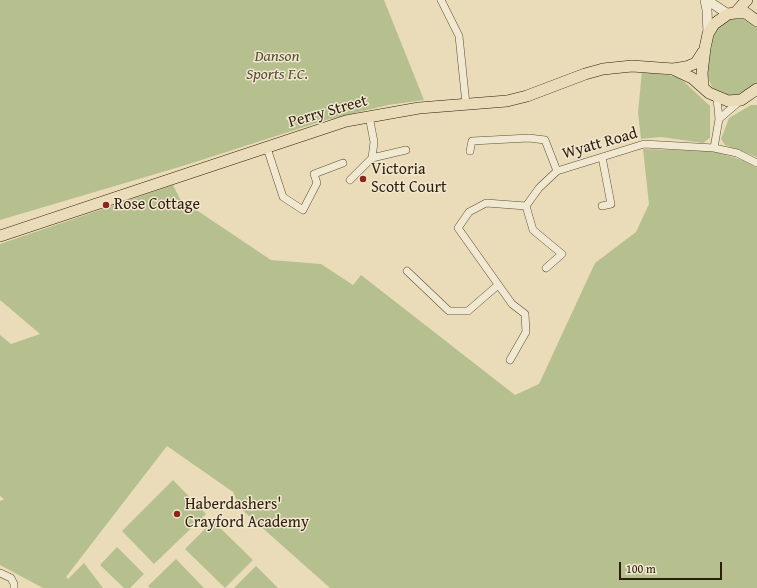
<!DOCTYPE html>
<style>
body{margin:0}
#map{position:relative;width:757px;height:588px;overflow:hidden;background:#eadcb8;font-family:"Gentium Book Plus",serif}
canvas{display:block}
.scale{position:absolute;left:619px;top:562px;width:103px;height:18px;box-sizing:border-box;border:2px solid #301d09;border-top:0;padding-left:5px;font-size:12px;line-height:14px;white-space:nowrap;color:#301d09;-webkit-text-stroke:3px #f1e8d1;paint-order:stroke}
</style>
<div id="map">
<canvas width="757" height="588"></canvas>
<div class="scale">100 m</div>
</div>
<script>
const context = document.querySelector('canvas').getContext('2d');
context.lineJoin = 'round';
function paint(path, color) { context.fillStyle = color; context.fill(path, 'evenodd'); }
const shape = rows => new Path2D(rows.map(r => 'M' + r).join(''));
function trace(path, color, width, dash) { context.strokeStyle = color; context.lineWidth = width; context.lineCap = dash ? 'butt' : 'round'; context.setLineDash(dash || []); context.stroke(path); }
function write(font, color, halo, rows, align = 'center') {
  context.font = font + ' "Gentium Book Plus",serif'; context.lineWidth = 3; context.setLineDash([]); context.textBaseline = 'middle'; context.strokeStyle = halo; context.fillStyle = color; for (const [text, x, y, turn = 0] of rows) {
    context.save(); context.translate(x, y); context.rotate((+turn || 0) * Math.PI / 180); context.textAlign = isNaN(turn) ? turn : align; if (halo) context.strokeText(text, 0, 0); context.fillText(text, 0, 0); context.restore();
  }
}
paint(shape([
 [0,0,384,0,424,100,388,105,326,120,186,165,0,220],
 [743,17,752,23,757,28,757,83,737,95,726,95,716,91,712,87,707,74,713,37,717,27,725,20],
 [642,71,679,77,710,106,710,138,703,143,661,137,641,139,638,112],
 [751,105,757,105,757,157,725,145,721,139,729,118],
 [643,149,712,151,746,161,757,168,757,588,330,588,240,508,233,492,167,446,66,577,68,579,84,563,103,588,43,588,0,565,0,501,4,499,0,496,0,335,11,344,40,334,0,300,0,244,173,185,180,199,271,260,321,264,353,285,361,275,515,395,539,384,595,263,636,232,649,204],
 [173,480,206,514,154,564,122,531],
 [213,521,253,560,225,588,185,549],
 [117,547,144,574,130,588,124,588,100,565],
 [176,559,204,588,150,588,148,586],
 [256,566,278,588,234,588]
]), '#b6c08f');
const minor = shape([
 [441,0,459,36,466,104],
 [369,116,374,142,372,158],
 [719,119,741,100],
 [267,148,283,197,303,210,317,183,314,174,343,163],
 [714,148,719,119,717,98],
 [470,151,472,141,529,138,545,140,557,171],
 [350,180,372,158,406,150],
 [526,206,533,230,562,254,546,268],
 [602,206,611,204,602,157],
 [407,271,449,311,468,311,498,285],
 [510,360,526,332,525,314,512,304,458,228,469,212,486,203,526,206,539,188,557,171,644,144,714,148,737,153,757,163],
 [0,573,11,578,14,584,14,588]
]);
const tertiary = shape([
 [705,0,707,10,708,34],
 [707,0,728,14]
]);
const primary = shape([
 [735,13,747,0],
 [673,69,686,67,696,63,703,52],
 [703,87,702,73,705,48,708,34,714,24,728,14,735,13,746,13,757,21],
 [0,236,346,121,419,108,507,101,527,96,585,74,603,69,632,66,673,69,692,78,709,93,728,101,741,100,757,89]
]);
trace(minor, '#5e4d35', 8);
trace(tertiary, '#5e4d35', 10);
trace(primary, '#301d09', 12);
trace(minor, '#f1e8d1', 7);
trace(tertiary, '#f1e8d1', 9);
trace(primary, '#eadcb8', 11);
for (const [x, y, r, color] of [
 [363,179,4,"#8f2418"],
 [106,205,4,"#8f2418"],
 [177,514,4,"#8f2418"]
]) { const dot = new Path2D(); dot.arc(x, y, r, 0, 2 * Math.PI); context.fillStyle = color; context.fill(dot); trace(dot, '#f1e8d1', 1.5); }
write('italic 16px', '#584e31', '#f1e8d1', [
 ["Danson",277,57],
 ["Sports F.C.",277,75]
]);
write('16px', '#301d09', '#f1e8d1', [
 ["Perry Street",328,112,-16],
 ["Wyatt Road",600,144,-16]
]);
write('16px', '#301d09', '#f1e8d1', [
 ["Victoria",371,170],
 ["Scott Court",371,188],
 ["Rose Cottage",114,205],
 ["Haberdashers'",185,505],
 ["Crayford Academy",185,523]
], 'left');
</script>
